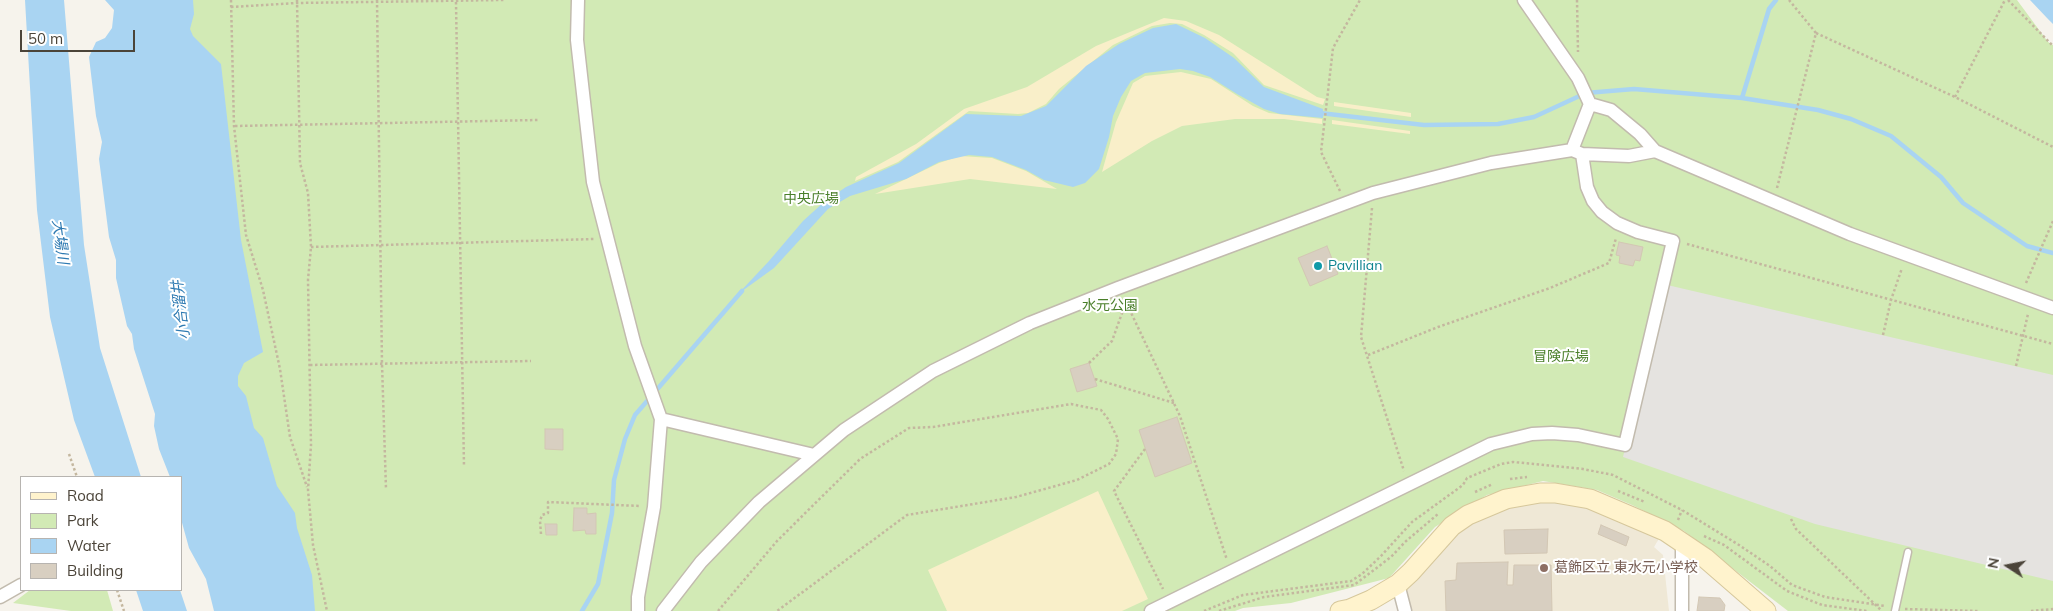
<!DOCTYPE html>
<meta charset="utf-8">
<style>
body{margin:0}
#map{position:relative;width:2053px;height:611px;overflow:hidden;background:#f6f3ec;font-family:Mulish,sans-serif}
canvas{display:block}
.legend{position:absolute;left:20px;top:476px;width:162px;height:115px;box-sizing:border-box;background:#fff;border:1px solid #b7b4b0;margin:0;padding:6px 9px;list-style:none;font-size:15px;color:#4b4439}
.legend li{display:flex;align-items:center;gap:10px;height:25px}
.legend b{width:25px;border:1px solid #b7b4b0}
.north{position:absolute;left:1983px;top:541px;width:50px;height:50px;-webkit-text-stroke:4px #fff;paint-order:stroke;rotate:281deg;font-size:14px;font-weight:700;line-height:20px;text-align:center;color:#4b4439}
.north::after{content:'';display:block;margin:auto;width:18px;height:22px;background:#4b4439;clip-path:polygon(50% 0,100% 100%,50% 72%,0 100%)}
.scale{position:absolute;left:20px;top:30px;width:115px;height:22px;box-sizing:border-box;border:2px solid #4b4439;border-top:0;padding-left:6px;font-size:15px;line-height:18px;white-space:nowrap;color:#4b4439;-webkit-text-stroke:4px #fff;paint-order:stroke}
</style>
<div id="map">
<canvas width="2053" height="611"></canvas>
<ul class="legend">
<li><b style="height:6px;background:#fff3cd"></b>Road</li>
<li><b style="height:14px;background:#d2eab5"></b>Park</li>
<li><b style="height:14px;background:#a9d4f2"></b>Water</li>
<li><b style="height:14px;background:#d8cfc1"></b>Building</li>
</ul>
<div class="north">N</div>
<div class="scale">50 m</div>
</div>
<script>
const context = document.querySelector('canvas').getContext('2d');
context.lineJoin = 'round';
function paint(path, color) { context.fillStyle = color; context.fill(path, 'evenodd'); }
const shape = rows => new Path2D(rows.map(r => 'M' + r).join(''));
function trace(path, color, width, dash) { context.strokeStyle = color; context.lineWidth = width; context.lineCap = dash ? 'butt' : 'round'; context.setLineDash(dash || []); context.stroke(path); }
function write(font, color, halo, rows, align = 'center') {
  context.font = font + ' Mulish,"Noto Sans JP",sans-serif'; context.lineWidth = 4; context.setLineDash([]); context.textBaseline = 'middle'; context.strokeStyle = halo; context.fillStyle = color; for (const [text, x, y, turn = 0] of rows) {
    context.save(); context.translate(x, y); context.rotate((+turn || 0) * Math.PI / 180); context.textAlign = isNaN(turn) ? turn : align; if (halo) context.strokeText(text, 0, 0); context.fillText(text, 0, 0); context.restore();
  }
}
paint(shape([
 [1537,501,1560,502,1593,509,1660,537,1654,547,1663,555,1669,611,1411,611,1405,588,1439,549,1470,524,1501,510]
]), '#efe8d6');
paint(shape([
 [166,0,2017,0,2048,42,2053,45,2053,611,1788,611,1684,531,1632,505,1597,490,1543,481,1487,495,1435,527,1389,578,1291,603,1243,608,1235,611,285,611,253,492],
 [30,590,107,590,113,611,71,611,13,603]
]), '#d2eab5');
paint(shape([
 [1164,18,1186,21,1219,35,1317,97,1325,99,1323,105,1264,85,1233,53,1204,35,1182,24,1170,23,1152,26,1113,45,1059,89,1046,104,1028,113,1018,114,969,111,898,162,855,181,856,177,916,144,964,109,1027,87,1096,46],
 [1181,72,1211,79,1253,106,1269,113,1322,119,1322,124,1284,119,1235,119,1182,126,1152,141,1102,172,1116,122,1133,83,1145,76],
 [1334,102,1411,113,1411,117,1334,106],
 [1332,120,1410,131,1410,134,1332,124],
 [960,156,992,158,1026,171,1057,189,970,179,875,194,939,163],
 [1098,491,1148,599,1122,611,947,611,928,570]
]), '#f9efc9');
paint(shape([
 [1663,284,2053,375,2053,581,1815,524,1623,457]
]), '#e5e3e0');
paint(shape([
 [25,0,64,0,84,245,100,348,141,477,95,477,74,420,50,317,37,210],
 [105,0,193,0,194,14,190,29,193,36,221,64,241,240,263,352,244,363,238,376,238,386,246,396,254,428,263,438,277,486,295,513,297,528,312,575,315,611,214,611,206,579,189,548,181,519,181,477,170,477,159,449,154,426,155,414,134,349,132,334,127,326,116,278,116,260,109,237,99,159,102,142,96,116,89,57,96,42,105,38,112,28,114,10],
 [2030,0,2053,0,2053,24,2047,18],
 [1176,24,1205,38,1234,58,1264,87,1323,109,1323,118,1280,114,1264,109,1237,94,1210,77,1193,71,1180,69,1145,73,1131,81,1121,97,1113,116,1109,137,1099,169,1085,183,1073,187,1044,180,1026,170,992,157,969,155,939,162,906,179,850,196,828,209,774,268,738,294,769,261,803,221,824,202,846,187,899,163,966,114,1021,116,1046,106,1086,66,1119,44,1153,28],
 [136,590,180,590,187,611,143,611]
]), '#a9d4f2');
trace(shape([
 [1742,98,1769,9,1776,0],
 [1320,113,1424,125,1498,124,1534,117,1586,93,1634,89,1742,98,1818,110,1851,119,1891,136,1941,177,1963,203,2027,246,2053,253],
 [582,611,598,584,612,513,614,480,625,439,635,415,742,291]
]), '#a9d4f2', 4.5);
const building = shape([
 [1619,242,1643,247,1640,261,1635,260,1633,266,1619,263,1620,256,1616,255,1619,242],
 [1327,246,1338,274,1310,286,1298,258,1327,246],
 [1089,363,1097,386,1077,392,1070,369,1089,363],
 [1177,417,1192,463,1155,477,1139,430,1177,417],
 [545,429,563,429,563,450,545,449,545,429],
 [574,508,587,508,587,514,596,513,596,534,586,534,585,530,573,531,574,508],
 [545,524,557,524,557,535,546,535,545,524],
 [1601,525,1629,537,1626,546,1598,534,1601,525],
 [1548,529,1547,553,1505,554,1504,530,1548,529],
 [1508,562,1507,585,1513,585,1514,565,1551,565,1552,611,1446,611,1445,581,1456,580,1457,563,1508,562],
 [1699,597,1720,598,1725,605,1724,611,1697,611,1699,597]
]);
paint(building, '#d8cfc1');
trace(building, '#d3c7b4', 1);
const lane = shape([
 [1895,611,1908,552]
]);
const street = shape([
 [578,0,577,40,593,182,635,346,661,419,654,507,638,597,638,611],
 [1524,0,1578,78,1590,104,1611,110,1640,134,1655,151,1850,234,2053,308],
 [1572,150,1590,104],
 [661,419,814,455],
 [1682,541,1682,611],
 [1398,584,1405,611],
 [0,597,21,585],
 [663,611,701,562,759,502,844,430,933,371,1030,323,1118,288,1373,193,1491,163,1572,150,1582,154,1629,156,1655,151],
 [1151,611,1491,444,1532,434,1552,433,1578,435,1625,445,1673,241,1638,232,1617,223,1602,212,1593,201,1587,187,1582,154]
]);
const secondary = shape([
 [1340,611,1350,609,1371,600,1398,584,1411,572,1452,526,1468,515,1506,499,1540,493,1555,493,1590,499,1665,531,1705,558,1766,611]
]);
trace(lane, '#c2bbae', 9);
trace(street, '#c2bbae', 15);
trace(secondary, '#d6c79b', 21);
trace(shape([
 [231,0,234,126,246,235,263,290,280,369,290,437,307,487],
 [297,0,300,163,308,193,311,247,308,280,311,445,308,490,313,545,327,611],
 [377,0,382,364,386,489],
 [1577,0,1578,52],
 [2008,0,2053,46],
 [456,2,464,466],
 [231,7,297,3,504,0],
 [1816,33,1955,97,2053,147],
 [1955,97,2005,0],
 [235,126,538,120],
 [1777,188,1816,33,1789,0],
 [1340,191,1321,152,1333,48,1360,0],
 [1372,208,1361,337,1404,471],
 [1687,244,2053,344],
 [311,247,595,239],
 [2026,283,2053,221],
 [1125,300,1180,416,1227,560],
 [1883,335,1891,300,1902,268],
 [1368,355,1438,327,1550,288,1609,263,1616,238],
 [1089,363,1112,341,1126,302],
 [310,365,531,361],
 [2016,366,2028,314],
 [1095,379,1174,403],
 [1145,449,1114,491,1163,589],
 [69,454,77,477],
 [1510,479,1527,477],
 [1618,491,1645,502],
 [1475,492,1493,484],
 [1791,519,1796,529,1882,611],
 [1678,520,1682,510],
 [541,534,540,521,542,515,548,513,548,502,640,506],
 [1704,536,1724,545,1787,591,1822,605,1867,611],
 [117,590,124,611],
 [1905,609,1978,611],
 [718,611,777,541,860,459,909,428,933,427,1071,404,1101,410,1108,419,1118,439,1116,454,1109,464,1077,480,1016,497,907,515,777,611],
 [1204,611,1243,595,1351,581,1362,574,1381,556,1412,522,1463,485,1467,478,1501,464,1513,462,1583,469,1613,475,1682,510,1739,545,1770,566,1792,585,1825,597,1885,606],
 [1219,611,1264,597,1354,585,1391,557,1405,542,1438,514],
 [2031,611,2053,609]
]), '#c4b79f', 2.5, [2.5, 2.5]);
trace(lane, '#fff', 6);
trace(street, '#fff', 12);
trace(secondary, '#fff3cd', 19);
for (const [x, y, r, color] of [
 [1318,266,5,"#0f9aa8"],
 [1544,568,5,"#8d6e63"]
]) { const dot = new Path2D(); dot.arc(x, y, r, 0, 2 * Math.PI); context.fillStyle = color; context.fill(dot); trace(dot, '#fff', 2); }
write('14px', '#4a7f2a', '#fff', [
 ["中央広場",811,199],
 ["水元公園",1110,306],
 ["冒険広場",1561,357]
]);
write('14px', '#0d838f', '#fff', [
 ["Pavillian",1328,266]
], 'left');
write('14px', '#785e54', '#fff', [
 ["葛飾区立 東水元小学校",1554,568]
], 'left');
write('italic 15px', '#2e7ab2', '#fff', [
 ["大場川",60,242,82],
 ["小合溜井",181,310,-97]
]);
</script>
